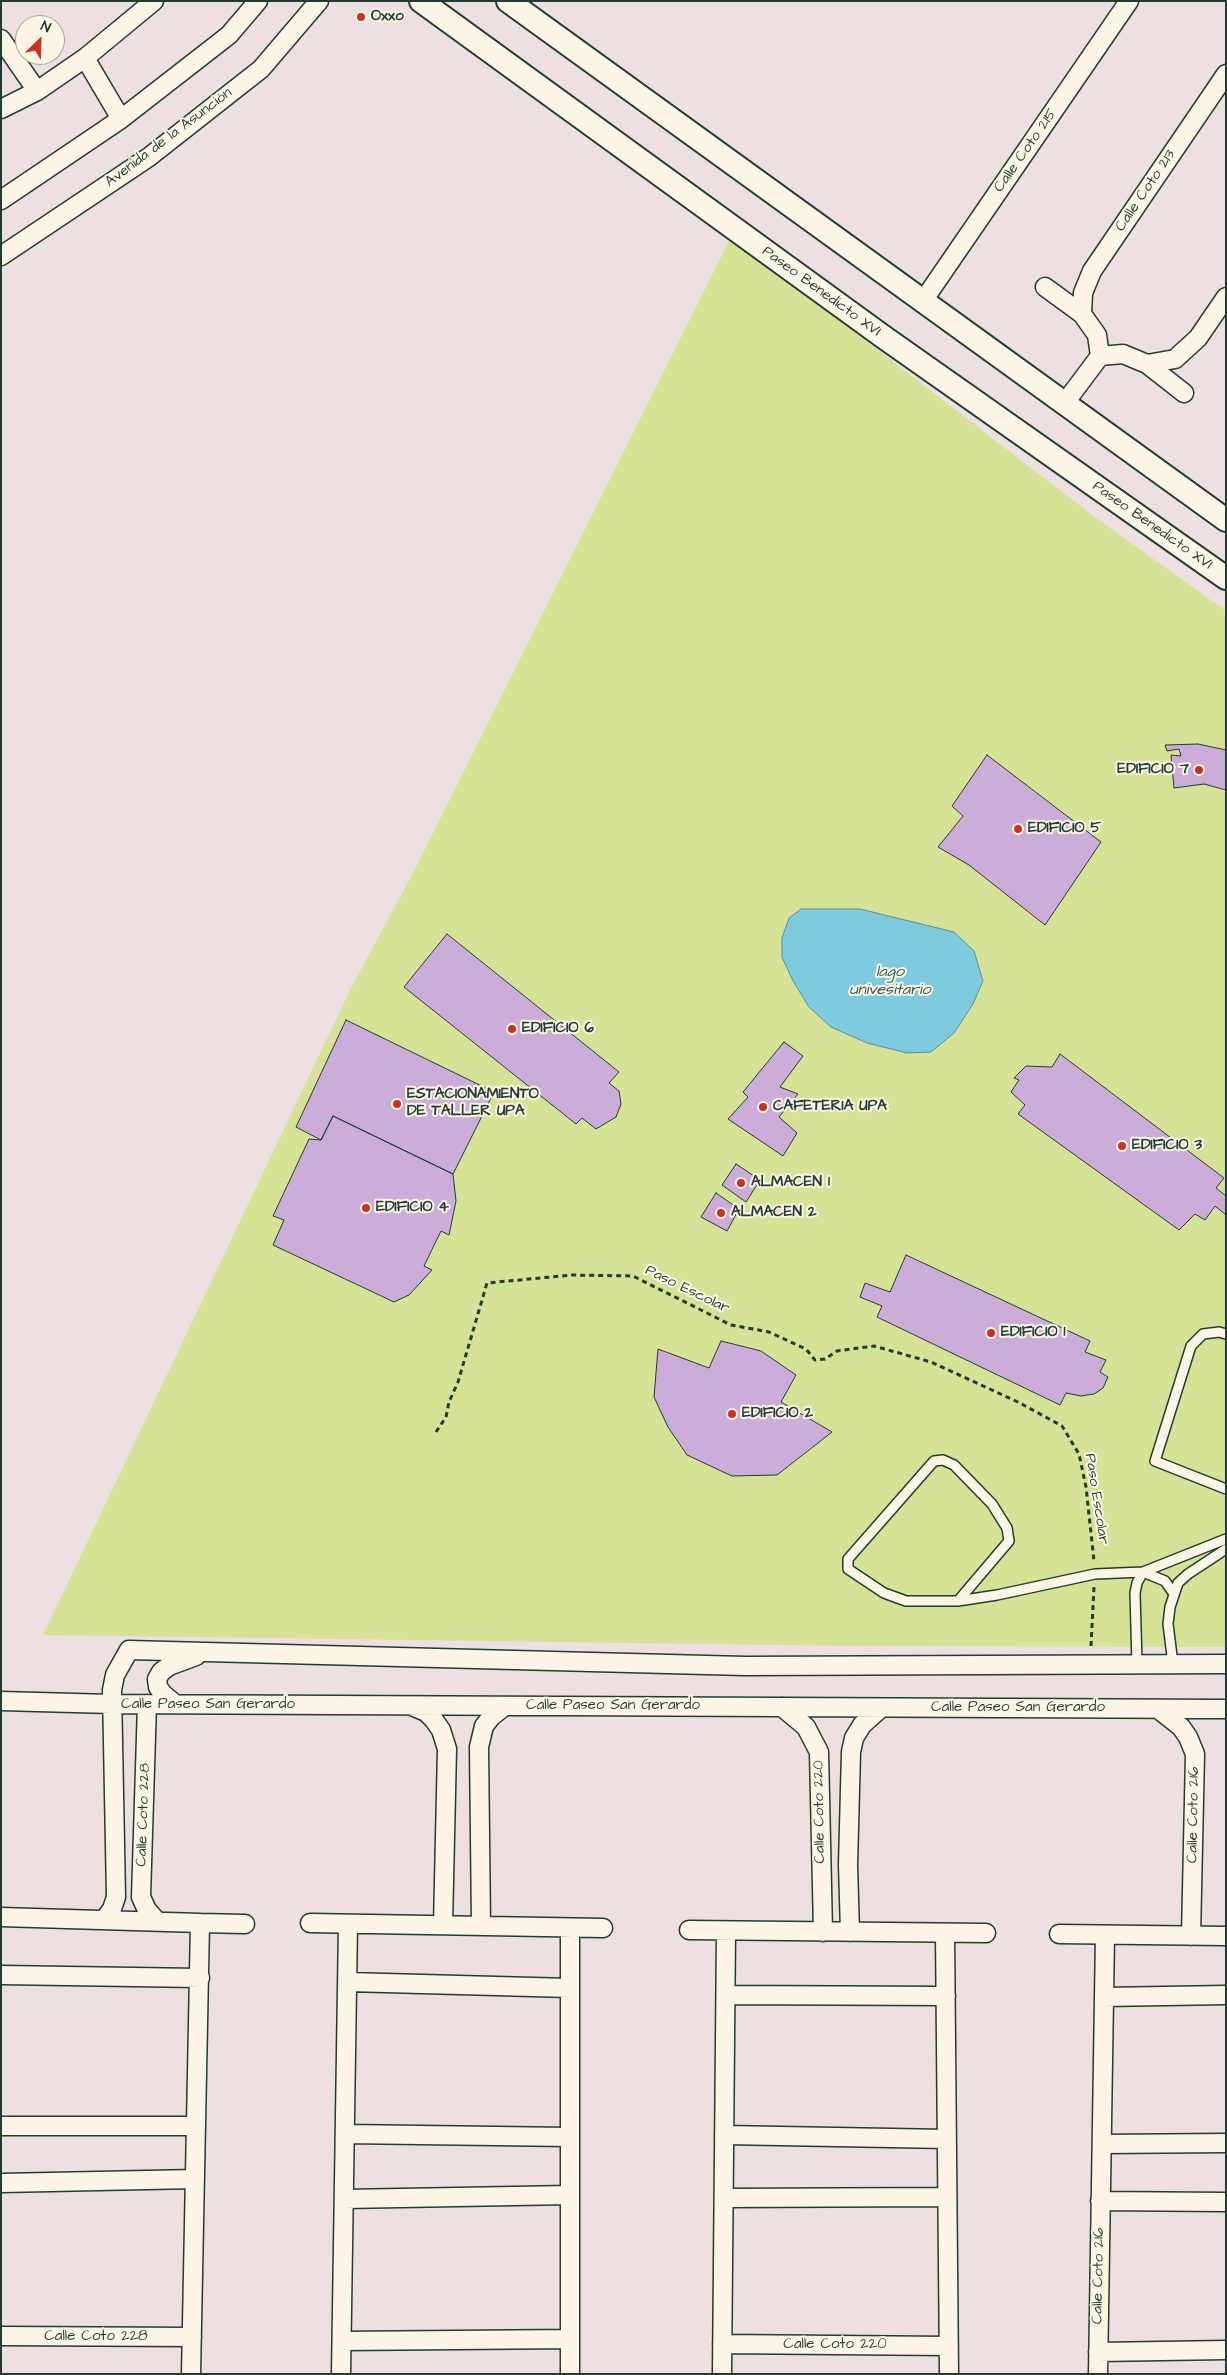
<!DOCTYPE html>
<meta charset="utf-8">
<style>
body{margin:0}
#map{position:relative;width:1227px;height:2375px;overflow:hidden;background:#eedfe1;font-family:"Architects Daughter",sans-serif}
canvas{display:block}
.frame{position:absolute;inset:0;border:2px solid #1f3d34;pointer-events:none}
.north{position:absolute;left:15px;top:15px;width:50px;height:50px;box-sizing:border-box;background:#fcf5e5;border:1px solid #a4ab9e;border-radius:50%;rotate:24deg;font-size:14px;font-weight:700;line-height:20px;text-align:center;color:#1f3d34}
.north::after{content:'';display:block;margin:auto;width:18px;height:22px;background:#c8321e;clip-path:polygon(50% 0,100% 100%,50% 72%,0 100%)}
</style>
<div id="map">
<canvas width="1227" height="2375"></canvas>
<div class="frame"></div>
<div class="north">N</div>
</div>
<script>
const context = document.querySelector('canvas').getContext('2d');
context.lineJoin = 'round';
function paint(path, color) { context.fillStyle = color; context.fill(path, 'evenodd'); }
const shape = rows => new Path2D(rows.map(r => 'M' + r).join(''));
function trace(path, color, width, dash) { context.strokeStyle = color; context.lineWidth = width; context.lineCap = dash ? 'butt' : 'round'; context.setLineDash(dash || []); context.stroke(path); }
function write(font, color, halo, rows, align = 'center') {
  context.font = font + ' "Architects Daughter",sans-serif'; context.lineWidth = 4; context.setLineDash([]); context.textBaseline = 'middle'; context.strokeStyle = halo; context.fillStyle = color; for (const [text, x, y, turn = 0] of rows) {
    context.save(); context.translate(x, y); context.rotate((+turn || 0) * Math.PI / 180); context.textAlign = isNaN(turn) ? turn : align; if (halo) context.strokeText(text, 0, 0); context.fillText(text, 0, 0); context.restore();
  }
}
paint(shape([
 [731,237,1092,515,1226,611,1226,1647,852,1646,43,1635,352,986,411,877]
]), '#d6e396');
const water = shape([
 [801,909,860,909,954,932,974,951,983,981,973,1004,954,1033,931,1052,907,1053,867,1043,831,1027,809,1007,793,981,782,957,782,938,789,918,801,909]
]);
paint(water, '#7ecbde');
trace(water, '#58929a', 1);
const building = shape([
 [1198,744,1226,750,1226,790,1204,784,1174,788,1171,755,1181,756,1179,749,1167,751,1165,745,1198,744],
 [987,755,1101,842,1045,925,969,865,938,847,963,816,952,806,987,755],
 [447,934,619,1072,609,1083,619,1091,621,1104,616,1117,596,1129,582,1118,576,1124,404,987,447,934],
 [346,1020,494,1092,453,1174,333,1116,321,1140,296,1127,346,1020],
 [784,1042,803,1056,780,1087,798,1094,779,1117,797,1133,783,1156,728,1119,748,1097,743,1092,784,1042],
 [1060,1054,1224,1178,1216,1188,1226,1196,1226,1215,1215,1206,1205,1220,1195,1214,1179,1230,1018,1114,1025,1105,1011,1092,1019,1080,1014,1078,1026,1066,1052,1067,1060,1054],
 [333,1116,453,1174,456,1201,449,1235,441,1231,424,1266,432,1270,409,1295,394,1302,273,1245,284,1220,273,1216,309,1139,321,1140,333,1116],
 [736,1164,760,1180,746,1202,722,1185,736,1164],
 [716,1193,739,1209,727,1231,701,1217,716,1193],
 [906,1255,1090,1341,1085,1352,1106,1360,1100,1372,1108,1377,1103,1388,1094,1394,1081,1396,1066,1393,1060,1405,877,1317,882,1306,860,1297,865,1283,890,1292,906,1255],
 [721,1341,761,1351,796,1375,781,1402,832,1432,777,1475,732,1476,687,1455,668,1427,654,1397,658,1349,709,1368,721,1341]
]);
paint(building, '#ccadd9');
trace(building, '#1f3d34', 1);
const service = shape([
 [1226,1334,1219,1332,1203,1334,1191,1346,1155,1461,1226,1489],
 [1143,1572,1165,1581,1174,1594],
 [958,1601,1009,1541,1007,1528,992,1504,954,1465,943,1460,934,1461,848,1559,848,1569,884,1593,906,1601,958,1601,997,1595,1095,1574,1143,1572,1226,1539],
 [1137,1664,1135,1593,1137,1583,1143,1572],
 [1173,1664,1168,1624,1170,1607,1178,1583,1188,1574,1226,1549]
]);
const minor = shape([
 [1,39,37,91],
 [85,58,121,119],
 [1,109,37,91,85,58,154,1],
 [1,200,121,119,229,35,258,1],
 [1,256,149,157,261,69,319,1],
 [1045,287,1082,314],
 [923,301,1129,1],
 [1100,356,1123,354,1147,364,1175,359,1198,338,1226,297],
 [1147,364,1184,393],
 [1064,404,1100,356,1097,335,1082,314,1083,293,1092,271,1226,74],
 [1,1701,111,1704,1226,1709],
 [147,1704,141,1897,147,1910,157,1921],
 [175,1704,163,1694,158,1687,157,1679,161,1672,169,1666,196,1656],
 [412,1706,426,1712,434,1720,441,1730,447,1749,443,1925],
 [782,1707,806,1727,819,1752,823,1932],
 [1158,1709,1181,1727,1188,1737,1195,1754,1191,1936],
 [1,1917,200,1923,191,2374],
 [104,1920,112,1909,116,1897,112,1690,115,1675,129,1650,745,1666,1226,1664],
 [200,1923,245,1924],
 [310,1923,603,1928],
 [481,1926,479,1747,484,1726,492,1716,505,1706],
 [689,1930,986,1933],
 [850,1932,848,1865,851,1752,854,1738,862,1725,881,1708],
 [945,1933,949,2374],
 [1059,1934,1226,1936],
 [1,1975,200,1978],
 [348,1982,570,1988],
 [726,1995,946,1996],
 [1104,1997,1226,1995],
 [1,2126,196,2126],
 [345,2134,570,2137],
 [724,2135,947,2139],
 [1102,2144,1226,2143],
 [1,2183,195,2179],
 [724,2198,947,2197],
 [344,2199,570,2195],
 [1100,2201,1226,2202],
 [1,2336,192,2337],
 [342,2341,570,2339],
 [722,2344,948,2346],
 [1098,2352,1226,2350],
 [341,2374,348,1924],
 [570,2374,570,1928],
 [722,2374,726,1931],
 [1098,2374,1105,1935]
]);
const tertiary = shape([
 [421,1,885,338,1226,578],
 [508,1,1226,520]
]);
trace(service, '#1f3d34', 12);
trace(minor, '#1f3d34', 21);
trace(tertiary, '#1f3d34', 26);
trace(shape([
 [436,1432,446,1417,449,1402,458,1382,487,1283,572,1275,633,1276,731,1325,769,1332,806,1349,815,1360,825,1359,837,1351,874,1346,931,1362,1018,1402,1062,1426,1079,1454,1086,1487,1094,1561],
 [1091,1646,1094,1587]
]), '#1f3d34', 3, [5, 4]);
trace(service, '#fcf5e5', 9);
trace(minor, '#fcf5e5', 18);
trace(tertiary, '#fcf5e5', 22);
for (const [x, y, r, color] of [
 [361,17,5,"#c8321e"],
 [1199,770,5,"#c8321e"],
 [1018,829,5,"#c8321e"],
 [512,1029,5,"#c8321e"],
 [397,1104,5,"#c8321e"],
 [763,1107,5,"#c8321e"],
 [1122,1146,5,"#c8321e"],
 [741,1183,5,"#c8321e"],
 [366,1208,5,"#c8321e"],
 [721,1213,5,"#c8321e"],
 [991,1333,5,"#c8321e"],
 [732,1414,5,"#c8321e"]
]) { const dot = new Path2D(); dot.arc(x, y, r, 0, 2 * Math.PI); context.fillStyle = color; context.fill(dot); trace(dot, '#fcf5e5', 2); }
write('bold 15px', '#1f3d34', '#fcf5e5', [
 ["Oxxo",371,17],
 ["EDIFICIO 7",1189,770,"right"],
 ["EDIFICIO 5",1028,829],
 ["EDIFICIO 6",522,1029],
 ["ESTACIONAMIENTO",407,1095],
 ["DE TALLER UPA",407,1112],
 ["CAFETERIA UPA",773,1107],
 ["EDIFICIO 3",1132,1146],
 ["ALMACEN 1",751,1183],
 ["EDIFICIO 4",376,1208],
 ["ALMACEN 2",731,1213],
 ["EDIFICIO 1",1001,1333],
 ["EDIFICIO 2",742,1414]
], 'left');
write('15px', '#1f3d34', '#fcf5e5', [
 ["Avenida de la Asunción",169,138,-37],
 ["Calle Coto 215",1026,151,-55],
 ["Calle Coto 213",1146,191,-56],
 ["Paseo Benedicto XVI",821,292,36],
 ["Paseo Benedicto XVI",1152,526,35],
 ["Paso Escolar",687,1290,26],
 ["Paso Escolar",1096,1499,81],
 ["Calle Paseo San Gerardo",208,1705],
 ["Calle Paseo San Gerardo",613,1706],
 ["Calle Paseo San Gerardo",1018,1708],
 ["Calle Coto 220",820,1812,-91],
 ["Calle Coto 228",144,1815,-88],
 ["Calle Coto 216",1194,1815,-89],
 ["Calle Coto 216",1099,2276,-89],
 ["Calle Coto 228",96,2337],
 ["Calle Coto 220",835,2345]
]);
write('italic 16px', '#325956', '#fcf5e5', [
 ["lago",890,973],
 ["univesitario",890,991]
]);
</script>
